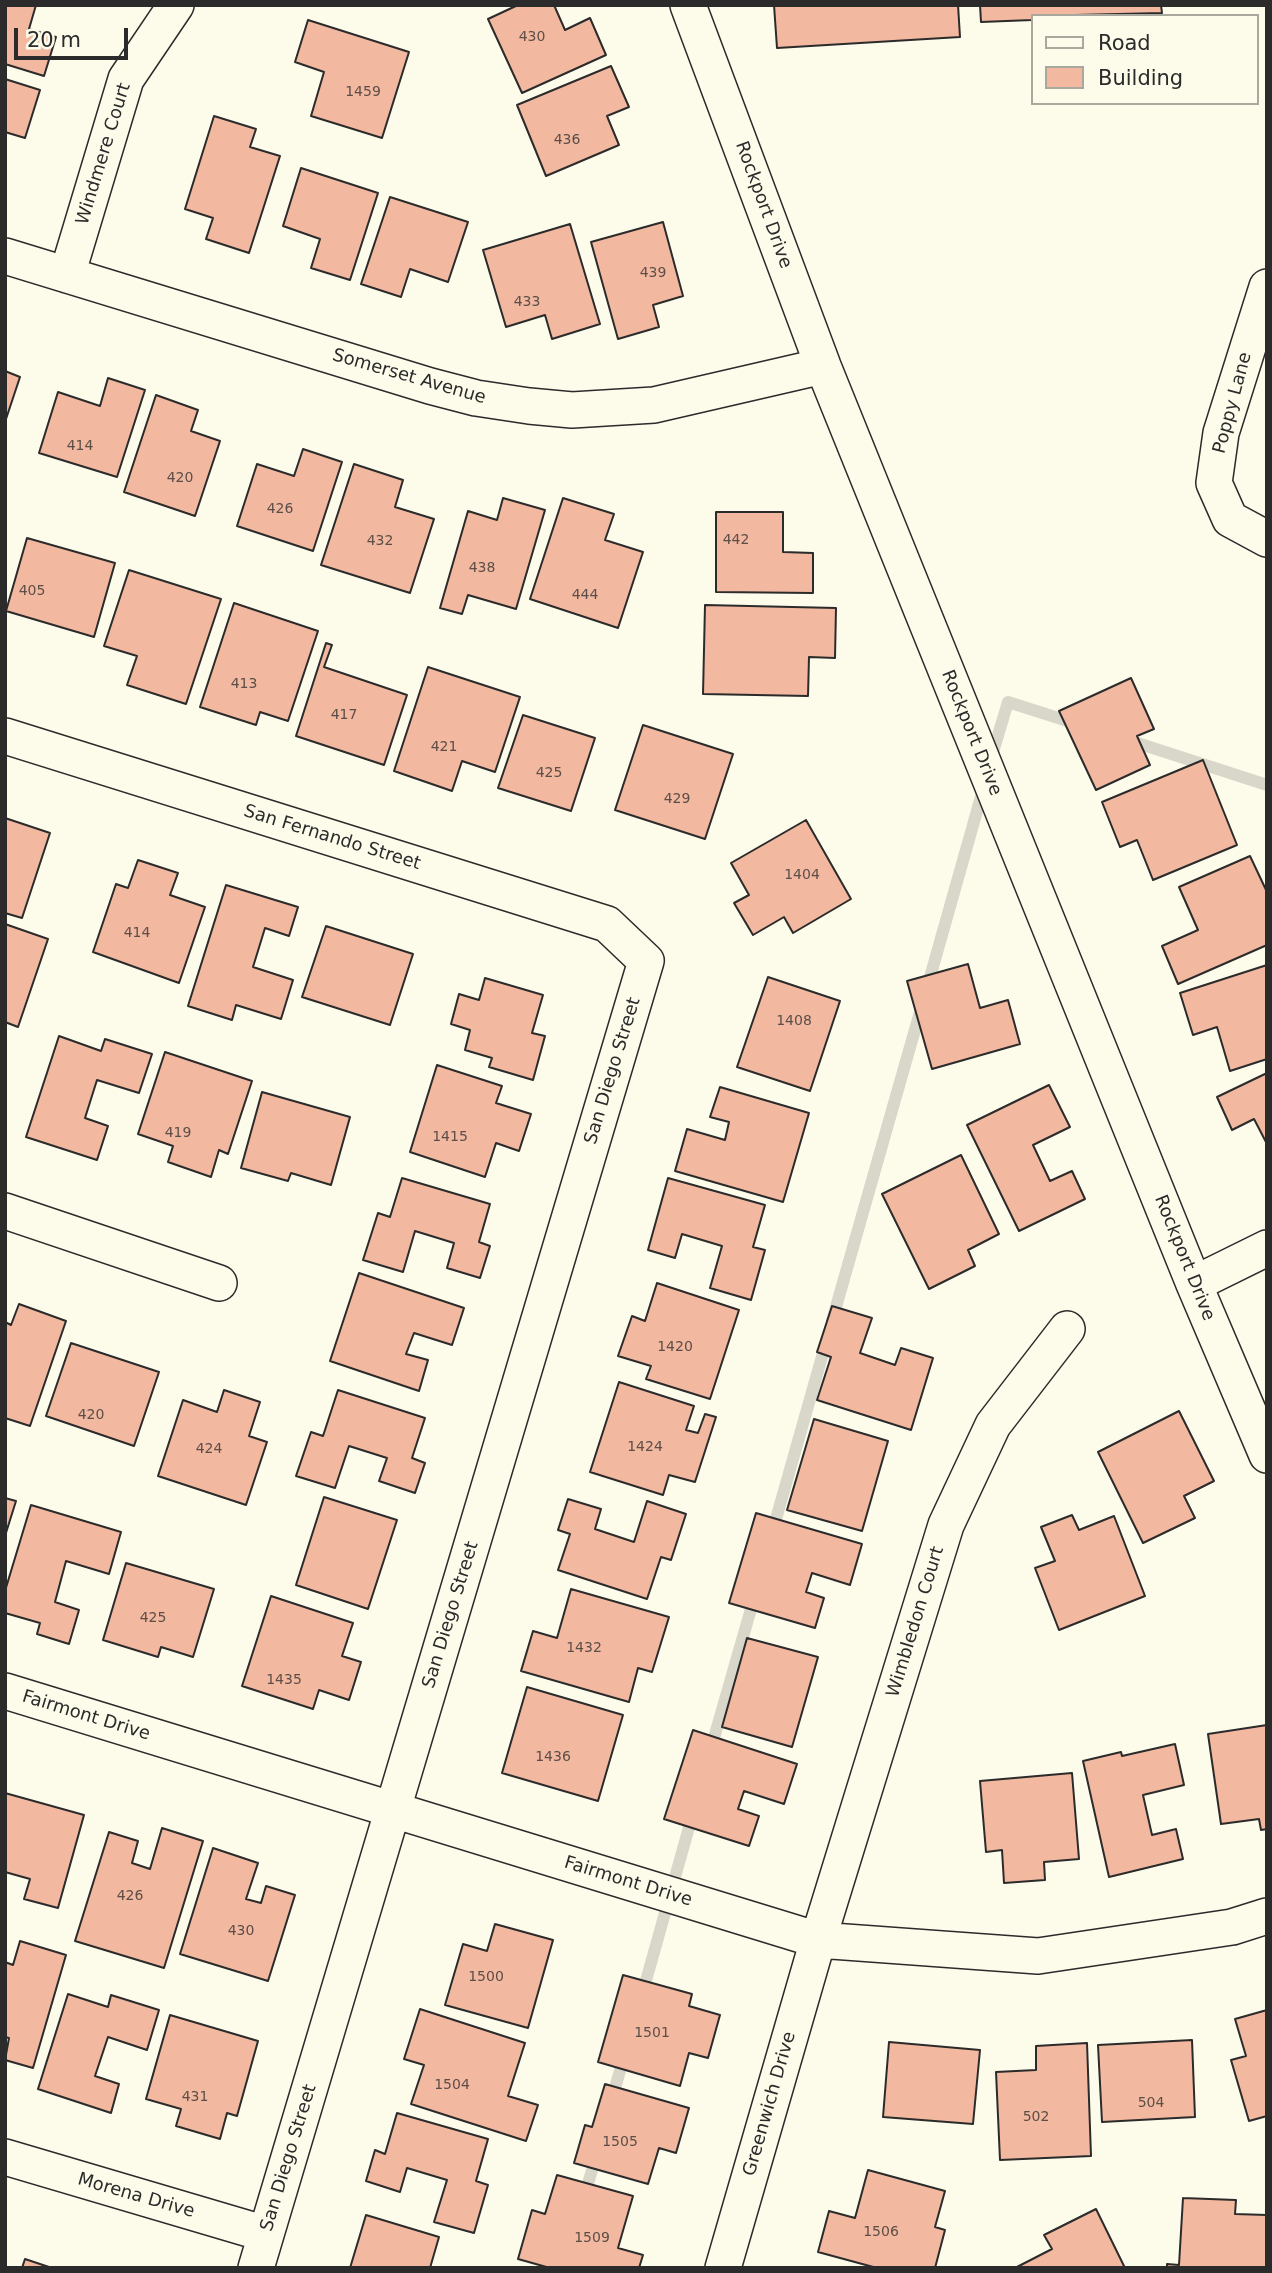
<!DOCTYPE html>
<style>
body{margin:0}
#map{position:relative;width:1272px;height:2273px;overflow:hidden;background:#fdfbea;font-family:"DejaVu Sans",sans-serif}
canvas{display:block}
.frame{position:absolute;inset:0;border:7px solid #2b2b2b;pointer-events:none}
.legend{position:absolute;left:1031px;top:14px;width:228px;height:91px;box-sizing:border-box;background:#fdfbea;border:2px solid #a9a89e;margin:0;padding:9px 12px;list-style:none;font-size:21px;color:#2b2b2b}
.legend li{display:flex;align-items:center;gap:14px;height:35px}
.legend b{width:35px;border:2px solid #a9a89e}
.scale{position:absolute;left:14px;top:28px;width:114px;height:32px;box-sizing:border-box;border:4px solid #2b2b2b;border-top:0;padding-left:9px;font-size:21px;line-height:24px;white-space:nowrap;color:#2b2b2b;-webkit-text-stroke:5px #fdfbea;paint-order:stroke}
</style>
<div id="map">
<canvas width="1272" height="2273"></canvas>
<div class="frame"></div>
<ul class="legend">
<li><b style="height:9px;background:#fdfbea"></b>Road</li>
<li><b style="height:19px;background:#f2b8a0"></b>Building</li>
</ul>
<div class="scale">20 m</div>
</div>
<script>
const context = document.querySelector('canvas').getContext('2d');
context.lineJoin = 'round';
const shape = rows => new Path2D(rows.map(r => 'M' + r).join(''));
function trace(path, color, width, dash) { context.strokeStyle = color; context.lineWidth = width; context.lineCap = dash ? 'butt' : 'round'; context.setLineDash(dash || []); context.stroke(path); }
function paint(path, color) { context.fillStyle = color; context.fill(path, 'evenodd'); }
function write(font, color, halo, rows, align = 'center') {
  context.font = font + ' "DejaVu Sans",sans-serif'; context.lineWidth = 5; context.setLineDash([]); context.textBaseline = 'middle'; context.strokeStyle = halo; context.fillStyle = color; for (const [text, x, y, turn = 0] of rows) {
    context.save(); context.translate(x, y); context.rotate((+turn || 0) * Math.PI / 180); context.textAlign = isNaN(turn) ? turn : align; if (halo) context.strokeText(text, 0, 0); context.fillText(text, 0, 0); context.restore();
  }
}
trace(shape([
 [1125,739,1267,785],
 [991,759,1008,702,1077,724],
 [927,988,984,786],
 [832,1321,922,1005],
 [772,1533,827,1339],
 [710,1752,755,1595],
 [642,1995,693,1813],
 [611,2102,625,2053],
 [583,2200,597,2154]
]), '#d8d7c9', 12);
const building = shape([
 [5,5,36,5,29,29,56,37,44,76,5,64,5,5],
 [518,5,554,5,565,30,590,18,606,55,522,93,488,19,518,5],
 [774,5,958,5,960,37,777,48,774,5],
 [980,5,1161,5,1162,13,1032,16,1032,20,981,22,980,5],
 [308,20,409,52,382,138,311,116,324,72,295,62,308,20],
 [611,66,629,107,607,116,619,145,546,176,517,105,611,66],
 [5,79,40,90,25,138,5,132,5,79],
 [214,116,256,129,250,147,280,156,249,253,206,239,213,218,185,209,214,116],
 [301,168,378,193,350,280,311,268,320,239,283,226,301,168],
 [390,197,468,222,448,282,410,269,401,297,361,284,390,197],
 [663,222,683,296,653,305,659,327,618,339,591,242,663,222],
 [570,224,600,324,552,339,545,315,506,327,483,250,570,224],
 [5,371,20,377,5,422,5,371],
 [108,378,145,390,117,477,39,453,58,392,100,406,108,378],
 [156,395,198,410,191,431,220,441,195,516,124,492,156,395],
 [303,449,342,462,313,551,237,526,257,464,294,476,303,449],
 [354,464,403,480,395,507,434,519,410,593,321,565,354,464],
 [503,498,545,510,516,609,468,595,462,614,440,608,468,511,497,520,503,498],
 [563,498,614,514,605,540,643,552,618,628,530,599,563,498],
 [716,512,783,512,783,552,813,553,813,593,716,592,716,512],
 [27,538,115,563,94,637,6,611,27,538],
 [129,570,221,599,186,704,127,685,137,656,104,646,129,570],
 [234,603,318,631,288,721,260,712,256,725,200,707,234,603],
 [705,605,836,608,835,658,809,657,808,696,703,694,705,605],
 [326,643,332,645,324,667,407,695,384,765,296,736,326,643],
 [428,667,520,697,495,772,462,761,452,791,394,771,428,667],
 [1131,678,1154,729,1137,736,1150,765,1096,790,1059,711,1131,678],
 [523,715,595,738,571,811,498,788,523,715],
 [643,725,733,754,705,839,615,810,643,725],
 [1203,760,1237,845,1153,880,1137,840,1120,847,1102,802,1203,760],
 [5,818,50,833,22,918,5,913,5,818],
 [806,820,851,899,793,933,784,917,753,935,734,903,749,895,731,863,806,820],
 [1250,856,1267,892,1267,945,1178,984,1162,946,1198,930,1179,887,1250,856],
 [138,860,178,873,170,895,205,907,179,983,93,952,116,884,128,888,138,860],
 [226,885,298,907,289,936,265,928,253,967,293,980,281,1019,236,1005,232,1020,188,1006,226,885],
 [5,924,48,939,18,1027,5,1022,5,924],
 [326,926,413,954,390,1025,302,997,326,926],
 [968,964,980,1008,1008,1000,1020,1044,932,1069,907,981,968,964],
 [1267,965,1267,1059,1230,1071,1217,1027,1193,1035,1180,993,1267,965],
 [768,977,840,1001,810,1091,737,1067,768,977],
 [485,978,543,995,532,1033,545,1036,533,1080,489,1067,492,1058,465,1050,470,1030,451,1024,459,994,479,1000,485,978],
 [59,1036,101,1051,105,1039,152,1054,139,1093,97,1080,85,1118,108,1126,97,1160,26,1137,59,1036],
 [165,1052,252,1081,228,1154,219,1150,211,1177,168,1162,173,1146,138,1134,165,1052],
 [437,1065,502,1086,496,1103,531,1114,519,1151,496,1143,485,1177,410,1152,437,1065],
 [1267,1073,1267,1144,1254,1119,1232,1130,1217,1097,1267,1073],
 [1049,1085,1070,1127,1033,1145,1050,1181,1072,1171,1085,1199,1019,1231,967,1125,1049,1085],
 [720,1087,809,1113,783,1202,675,1171,687,1129,725,1140,729,1122,710,1117,720,1087],
 [262,1092,350,1117,331,1185,291,1173,288,1181,241,1168,262,1092],
 [961,1155,999,1234,968,1250,975,1266,929,1289,882,1194,961,1155],
 [402,1178,490,1204,479,1242,490,1246,480,1278,447,1268,454,1243,415,1231,403,1272,363,1260,378,1213,390,1217,402,1178],
 [668,1178,765,1205,753,1247,765,1250,751,1300,710,1288,722,1246,682,1234,675,1258,648,1250,668,1178],
 [359,1273,464,1308,452,1345,414,1333,406,1354,428,1360,419,1391,330,1361,359,1273],
 [657,1283,739,1310,710,1399,646,1379,651,1366,618,1356,632,1316,645,1321,657,1283],
 [19,1304,66,1321,30,1426,5,1418,5,1322,11,1325,19,1304],
 [832,1306,872,1318,860,1353,895,1365,901,1348,933,1358,911,1430,817,1400,831,1357,817,1352,832,1306],
 [71,1343,159,1372,134,1446,46,1416,71,1343],
 [619,1382,694,1406,686,1430,698,1433,705,1414,716,1417,695,1482,669,1475,663,1495,590,1472,619,1382],
 [224,1390,260,1402,249,1436,267,1442,246,1505,158,1476,183,1400,217,1412,224,1390],
 [338,1390,425,1418,412,1458,425,1463,415,1493,379,1481,387,1458,349,1446,335,1488,296,1476,311,1432,323,1436,338,1390],
 [1179,1411,1214,1481,1184,1496,1195,1518,1143,1543,1098,1452,1179,1411],
 [814,1419,888,1441,862,1531,787,1510,814,1419],
 [324,1497,397,1520,368,1609,296,1585,324,1497],
 [5,1498,16,1501,5,1536,5,1498],
 [568,1499,601,1509,595,1529,634,1542,647,1501,686,1514,671,1560,661,1557,647,1599,558,1570,570,1534,558,1530,568,1499],
 [31,1505,121,1532,109,1574,66,1561,55,1602,79,1610,69,1644,37,1634,40,1623,5,1613,5,1591,31,1505],
 [756,1513,862,1544,850,1585,812,1573,806,1592,824,1598,815,1628,729,1603,756,1513],
 [1072,1515,1079,1530,1114,1516,1145,1596,1059,1630,1035,1568,1055,1561,1041,1527,1072,1515],
 [126,1563,214,1589,193,1657,161,1647,158,1657,103,1640,126,1563],
 [571,1589,669,1617,652,1672,638,1668,629,1702,521,1671,533,1631,557,1638,571,1589],
 [271,1596,353,1623,342,1656,361,1662,349,1700,319,1690,313,1709,242,1686,271,1596],
 [747,1638,818,1657,792,1747,722,1727,747,1638],
 [527,1687,623,1715,598,1801,502,1773,527,1687],
 [1267,1725,1267,1829,1261,1830,1259,1819,1221,1824,1208,1734,1267,1725],
 [693,1730,797,1764,784,1804,744,1791,738,1809,759,1816,749,1846,664,1819,693,1730],
 [1175,1744,1184,1785,1143,1795,1152,1835,1176,1829,1183,1859,1109,1877,1083,1761,1121,1752,1122,1756,1175,1744],
 [1072,1773,1079,1859,1044,1862,1045,1880,1004,1883,1002,1850,986,1852,980,1781,1072,1773],
 [5,1793,84,1815,58,1908,24,1899,30,1879,5,1872,5,1793],
 [162,1828,203,1841,164,1968,75,1941,109,1832,138,1841,132,1863,150,1869,162,1828],
 [213,1848,258,1863,246,1899,261,1903,266,1886,295,1895,268,1981,180,1954,213,1848],
 [495,1924,553,1940,528,2028,445,2005,463,1944,487,1951,495,1924],
 [20,1941,66,1955,33,2068,5,2060,9,2038,5,2037,5,1962,13,1965,20,1941],
 [623,1975,692,1994,689,2006,720,2015,708,2058,689,2053,680,2086,598,2062,623,1975],
 [68,1994,108,2007,111,1995,159,2010,147,2050,108,2037,95,2076,119,2084,111,2113,38,2089,68,1994],
 [420,2009,525,2043,508,2096,538,2105,526,2141,411,2104,424,2065,404,2059,420,2009],
 [1267,2010,1267,2116,1249,2121,1231,2060,1246,2056,1235,2019,1267,2010],
 [170,2015,258,2041,237,2116,227,2113,220,2139,176,2126,181,2109,146,2099,170,2015],
 [1192,2040,1195,2117,1102,2122,1098,2045,1192,2040],
 [889,2042,980,2050,973,2124,883,2117,889,2042],
 [1087,2043,1091,2156,1000,2160,996,2072,1036,2070,1036,2046,1087,2043],
 [605,2084,689,2108,676,2153,659,2148,648,2184,574,2163,585,2125,592,2127,605,2084],
 [397,2113,488,2139,476,2181,488,2185,474,2233,434,2222,447,2180,407,2168,400,2192,366,2181,375,2150,385,2154,397,2113],
 [868,2170,945,2191,935,2227,945,2230,935,2268,877,2268,818,2252,829,2211,855,2218,868,2170],
 [557,2175,633,2196,618,2248,643,2255,639,2268,550,2268,518,2259,532,2210,545,2214,557,2175],
 [1183,2198,1236,2200,1235,2214,1267,2215,1267,2268,1167,2268,1167,2264,1179,2265,1183,2198],
 [1096,2209,1125,2268,1015,2268,1052,2249,1044,2235,1096,2209],
 [366,2215,439,2237,430,2268,350,2268,366,2215],
 [25,2259,52,2268,22,2268,25,2259]
]);
paint(building, '#f2b8a0');
trace(building, '#2b2b2b', 2);
const minor = shape([
 [688,5,823,366,1194,1284,1267,1455],
 [5,256,430,386,476,398,529,406,572,410,654,405,823,366],
 [67,275,126,79,176,5],
 [1267,287,1221,433,1214,483,1230,519,1267,539],
 [5,736,607,924,646,961,256,2268],
 [5,1211,219,1283],
 [1194,1284,1267,1248],
 [5,1691,818,1940,1038,1956,1232,1927,1267,1916],
 [5,2157,266,2234],
 [723,2268,818,1940,946,1525,993,1425,1067,1329]
]);
trace(minor, '#2b2b2b', 38);
trace(minor, '#fdfbea', 35);
write('14px', '#5d4e48', null, [
 ["430",532,37],
 ["1459",363,92],
 ["436",567,140],
 ["439",653,273],
 ["433",527,302],
 ["414",80,446],
 ["420",180,478],
 ["426",280,509],
 ["442",736,540],
 ["432",380,541],
 ["438",482,568],
 ["405",32,591],
 ["444",585,595],
 ["413",244,684],
 ["417",344,715],
 ["421",444,747],
 ["425",549,773],
 ["429",677,799],
 ["1404",802,875],
 ["414",137,933],
 ["1408",794,1021],
 ["419",178,1133],
 ["1415",450,1137],
 ["1420",675,1347],
 ["420",91,1415],
 ["1424",645,1447],
 ["424",209,1449],
 ["425",153,1618],
 ["1432",584,1648],
 ["1435",284,1680],
 ["1436",553,1757],
 ["426",130,1896],
 ["430",241,1931],
 ["1500",486,1977],
 ["1501",652,2033],
 ["1504",452,2085],
 ["431",195,2097],
 ["504",1151,2103],
 ["502",1036,2117],
 ["1505",620,2142],
 ["1506",881,2232],
 ["1509",592,2238]
]);
write('18px', '#2b2b2b', '#fdfbea', [
 ["Windmere Court",104,154,-73],
 ["Rockport Drive",763,205,70],
 ["Somerset Avenue",409,377,16],
 ["Poppy Lane",1233,403,-75],
 ["Rockport Drive",971,733,68],
 ["San Fernando Street",332,838,17],
 ["San Diego Street",613,1071,-73],
 ["Rockport Drive",1184,1258,68],
 ["San Diego Street",451,1615,-73],
 ["Wimbledon Court",916,1622,-73],
 ["Fairmont Drive",86,1716,17],
 ["Fairmont Drive",628,1882,17],
 ["Greenwich Drive",770,2104,-74],
 ["San Diego Street",289,2158,-73],
 ["Morena Drive",136,2196,16]
]);
</script>
